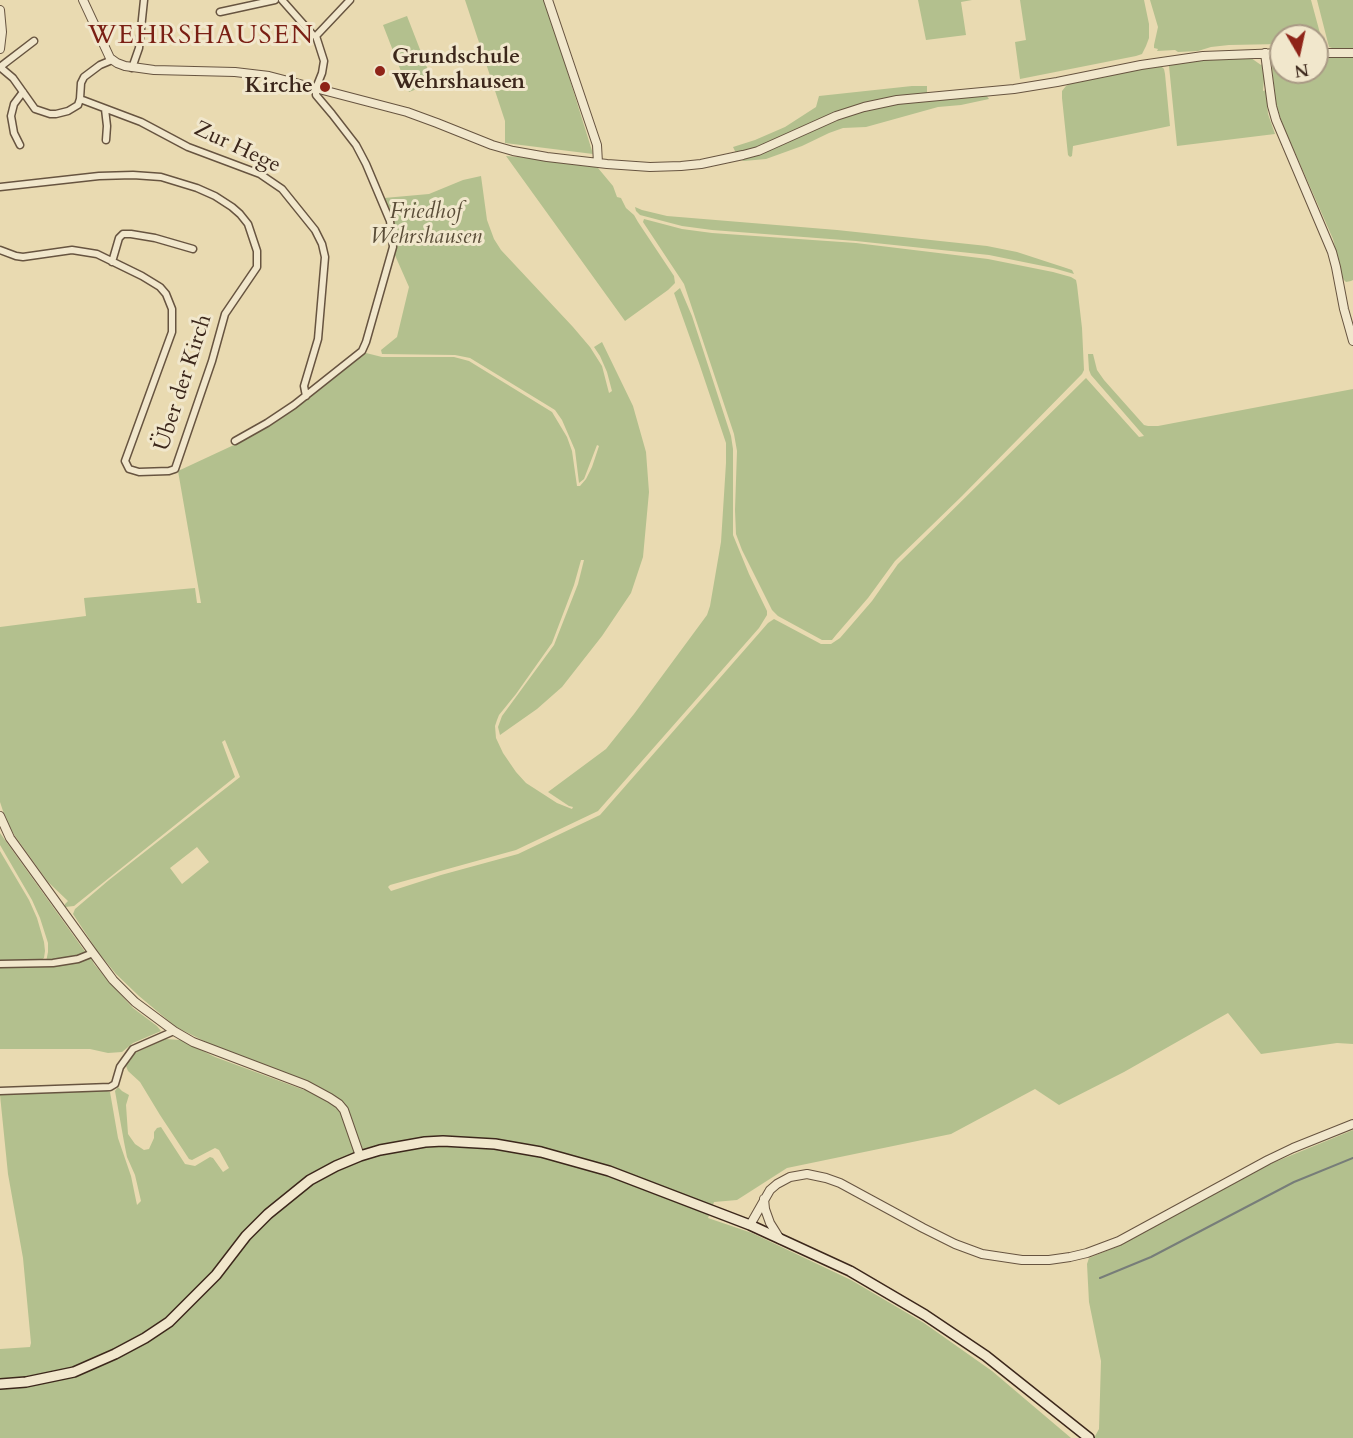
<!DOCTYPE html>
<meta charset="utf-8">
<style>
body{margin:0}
#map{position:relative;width:1353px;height:1438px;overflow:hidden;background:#e9dab1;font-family:Cardo,serif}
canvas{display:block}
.north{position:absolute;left:1269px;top:24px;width:60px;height:60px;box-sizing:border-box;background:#f1e7cc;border:2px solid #a99a85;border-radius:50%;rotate:171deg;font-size:16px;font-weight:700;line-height:24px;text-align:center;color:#3c271b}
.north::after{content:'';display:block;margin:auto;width:21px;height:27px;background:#8f2418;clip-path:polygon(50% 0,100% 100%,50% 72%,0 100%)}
</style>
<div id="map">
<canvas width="1353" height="1438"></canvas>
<div class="north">N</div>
</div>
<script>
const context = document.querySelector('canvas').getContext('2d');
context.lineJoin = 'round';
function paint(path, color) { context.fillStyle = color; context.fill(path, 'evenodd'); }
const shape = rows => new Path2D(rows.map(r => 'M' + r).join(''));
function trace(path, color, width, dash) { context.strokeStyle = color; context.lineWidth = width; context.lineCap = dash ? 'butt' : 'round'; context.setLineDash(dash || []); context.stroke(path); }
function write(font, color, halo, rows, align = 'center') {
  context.font = font + ' Cardo,serif'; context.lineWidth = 6; context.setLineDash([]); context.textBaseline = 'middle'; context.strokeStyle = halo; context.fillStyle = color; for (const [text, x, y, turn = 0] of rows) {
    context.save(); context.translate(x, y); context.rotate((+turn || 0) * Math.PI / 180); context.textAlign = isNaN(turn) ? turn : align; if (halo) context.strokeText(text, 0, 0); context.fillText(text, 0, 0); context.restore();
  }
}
paint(shape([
 [465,0,545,0,593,154,505,143,505,121],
 [918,0,972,0,961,2,966,35,926,40],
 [1020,0,1144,0,1149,24,1149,38,1146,46,1142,54,1136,56,1020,79,1015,42,1026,40],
 [1150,0,1311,0,1321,37,1321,42,1317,45,1317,36,1281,36,1281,44,1229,45,1211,47,1198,51,1178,52,1175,50,1157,51,1158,49,1154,48,1154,45,1158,27],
 [1317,0,1353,0,1353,48,1332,48,1329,47],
 [407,16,433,83,409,92,383,25],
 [1281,56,1281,72,1317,72,1317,57,1353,58,1353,280,1351,281,1346,282,1343,279,1333,239,1282,123,1276,104,1271,60,1274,57],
 [1251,58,1261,65,1263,63,1265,76,1264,79,1263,91,1266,90,1268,114,1275,134,1177,146,1169,66,1174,63,1204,60],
 [1160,65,1164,69,1165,74,1170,126,1073,146,1072,156,1070,157,1068,155,1062,98,1062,91,1066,86,1070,84,1102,76],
 [912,86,927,86,927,100,986,95,989,99,961,105,938,107,866,127,843,128,829,133,802,146,766,159,744,161,739,159,733,147,755,140,785,127,816,107,819,96],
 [506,156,532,158,595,167,598,168,613,186,617,197,621,198,626,208,634,215,638,222,674,276,675,283,668,290,625,321],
 [481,176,487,220,494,239,501,250,573,327,590,347,602,366,609,393,612,391,607,372,600,356,594,347,602,342,633,406,646,452,649,492,643,557,631,593,602,636,562,687,537,709,500,735,498,727,502,716,554,645,578,584,584,560,581,560,574,585,552,643,516,694,499,715,497,720,495,726,496,738,503,753,516,772,526,783,557,803,572,809,573,807,569,806,548,792,606,749,634,714,707,615,710,606,721,542,726,463,726,443,699,363,674,293,680,288,692,316,731,436,733,449,733,535,749,574,767,611,767,615,759,628,598,811,516,850,390,885,388,887,391,891,441,875,518,854,600,815,768,623,774,619,821,644,831,644,840,638,872,601,898,564,1086,378,1139,437,1144,436,1091,375,1089,370,1088,354,1093,354,1097,370,1104,380,1144,425,1148,426,1158,426,1353,389,1353,1044,1337,1043,1261,1054,1228,1013,1124,1072,1059,1105,1035,1089,951,1134,787,1168,737,1200,714,1202,708,1218,752,1233,851,1280,924,1323,992,1371,1071,1438,0,1438,0,1349,30,1347,31,1343,23,1258,8,1174,0,1095,26,1092,107,1091,110,1092,118,1138,131,1176,137,1205,141,1201,135,1175,127,1157,124,1142,115,1091,118,1087,122,1091,129,1095,126,1105,128,1134,135,1144,144,1150,149,1149,154,1138,154,1132,157,1128,161,1127,185,1164,195,1166,210,1157,213,1158,223,1172,229,1168,219,1150,215,1148,192,1160,189,1159,160,1115,140,1082,128,1071,126,1066,133,1054,165,1039,181,1040,215,1057,304,1090,311,1084,208,1043,176,1027,139,996,116,974,98,952,73,914,75,909,109,880,240,777,225,740,222,742,235,777,74,906,65,907,65,904,68,901,48,882,15,836,7,823,0,802,0,627,86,616,84,598,195,588,197,603,201,603,178,471,236,444,307,396,366,353,382,357,454,357,469,361,552,412,567,437,572,451,577,486,580,486,586,479,592,467,599,446,597,445,584,479,579,483,575,450,562,420,555,410,470,358,455,355,382,354,381,350,397,337,409,287,394,253,396,243,392,221,384,198,429,194,463,180],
 [197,847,209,862,182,884,170,868],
 [635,207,642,210,667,216,837,230,987,246,1017,252,1063,267,1072,270,1074,274,1053,268,989,255,856,241,712,230,682,226,640,215,636,211],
 [644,219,682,229,712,233,856,243,988,259,1053,272,1071,277,1076,280,1077,285,1082,328,1084,370,1082,374,962,496,895,561,868,598,836,635,832,640,822,640,778,616,772,610,742,550,736,534,735,510,737,451,734,434,684,284,643,222],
 [0,833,86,953,84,955,46,962,48,952,48,943,40,918,32,900,0,845],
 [0,851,29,900,37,918,44,942,45,951,44,958,40,961,0,962],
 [91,957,94,964,110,983,133,1008,157,1026,161,1031,133,1043,122,1052,108,1053,90,1049,0,1049,0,967],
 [1353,1130,1353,1438,1094,1438,1099,1429,1101,1361,1089,1302,1087,1264,1089,1258,1121,1245,1270,1164]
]), '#b3c08e');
trace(shape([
 [1100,1278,1151,1257,1294,1182,1353,1158]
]), '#777d79', 2);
const minor = shape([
 [282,0,313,35,316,36],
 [220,12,275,0],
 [316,36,350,0],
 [0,67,13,78,35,109,50,114,56,114,68,111,78,105,80,99,81,83,84,77,100,65,112,60],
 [0,67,34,41],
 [132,68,139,48,144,0],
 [80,99,141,122,188,147,260,174,282,189,315,230,322,244,325,257,318,339,304,386,306,396],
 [105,109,107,126,106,140],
 [20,145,14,133,11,116,14,104,23,92],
 [0,187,99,176,133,175,161,177,197,188,215,196,232,207,240,214,248,224,257,251,257,267,225,314,212,361,175,469,169,471,139,472,129,469,125,461,172,332,172,309,166,294,160,287,142,276,97,254,72,250,23,257,16,256,0,250],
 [112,262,119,238,123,234,131,234,155,238,193,249],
 [235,441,267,423,294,405,362,351,366,342,393,247,390,221,366,164,356,145,332,114,316,95,316,88,322,73,324,61,316,36],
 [0,964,53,963,78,959,93,953],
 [0,1091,110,1087,115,1084,120,1067,133,1049,174,1031]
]);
const tertiary = shape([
 [83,0,110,58,117,63,125,66,154,70,235,72,269,76,407,112,437,123,492,145,513,151,547,157,607,164,650,167,681,166,701,164,743,155,758,151,836,116,864,107,897,100,1014,89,1057,82,1141,65,1203,56,1281,53],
 [548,0,597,145,598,163],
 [0,10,2,32,0,49],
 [1265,53,1272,106,1276,120,1332,252,1336,267,1344,309,1353,341],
 [1317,53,1353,53],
 [0,816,10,838,93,953,113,980,135,1002,174,1031,193,1042,306,1085,330,1098,339,1104,344,1110,360,1156],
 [764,1199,765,1209,770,1223,780,1239],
 [750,1225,770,1190,777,1184,790,1177,807,1174,826,1178,840,1183,923,1228,955,1244,982,1254,1022,1260,1049,1260,1070,1257,1087,1253,1119,1241,1268,1160,1293,1148,1353,1124]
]);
const secondary = shape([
 [0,1384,26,1382,74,1372,115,1354,145,1338,169,1322,216,1275,246,1236,268,1214,310,1180,336,1166,360,1156,380,1150,425,1142,443,1141,495,1144,541,1152,609,1171,750,1225,850,1271,925,1315,986,1356,1089,1438]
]);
trace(minor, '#675440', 9);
trace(tertiary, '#675440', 10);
trace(secondary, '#3c271b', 12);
trace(minor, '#f1e7cc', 6);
trace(tertiary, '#f1e7cc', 8);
trace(secondary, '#f1e7cc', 9);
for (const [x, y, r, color] of [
 [380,71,6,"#8f2418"],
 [325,87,6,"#8f2418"]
]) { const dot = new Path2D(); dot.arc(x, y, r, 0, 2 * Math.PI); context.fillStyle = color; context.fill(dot); trace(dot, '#f1e7cc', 2); }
write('bold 22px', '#3c271b', '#f1e7cc', [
 ["Grundschule",392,58],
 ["Wehrshausen",392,83],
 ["Kirche",313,87,"right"]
], 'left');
write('22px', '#3c271b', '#f1e7cc', [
 ["Zur Hege",237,148,25],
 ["Über der Kirch",184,383,-72]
]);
write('italic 22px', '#5a4d38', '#f1e7cc', [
 ["Friedhof",426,213],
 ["Wehrshausen",426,238]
]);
context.letterSpacing = '1.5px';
write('26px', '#7a1f14', '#f1e7cc', [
 ["WEHRSHAUSEN",201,37]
]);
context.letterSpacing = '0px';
</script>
